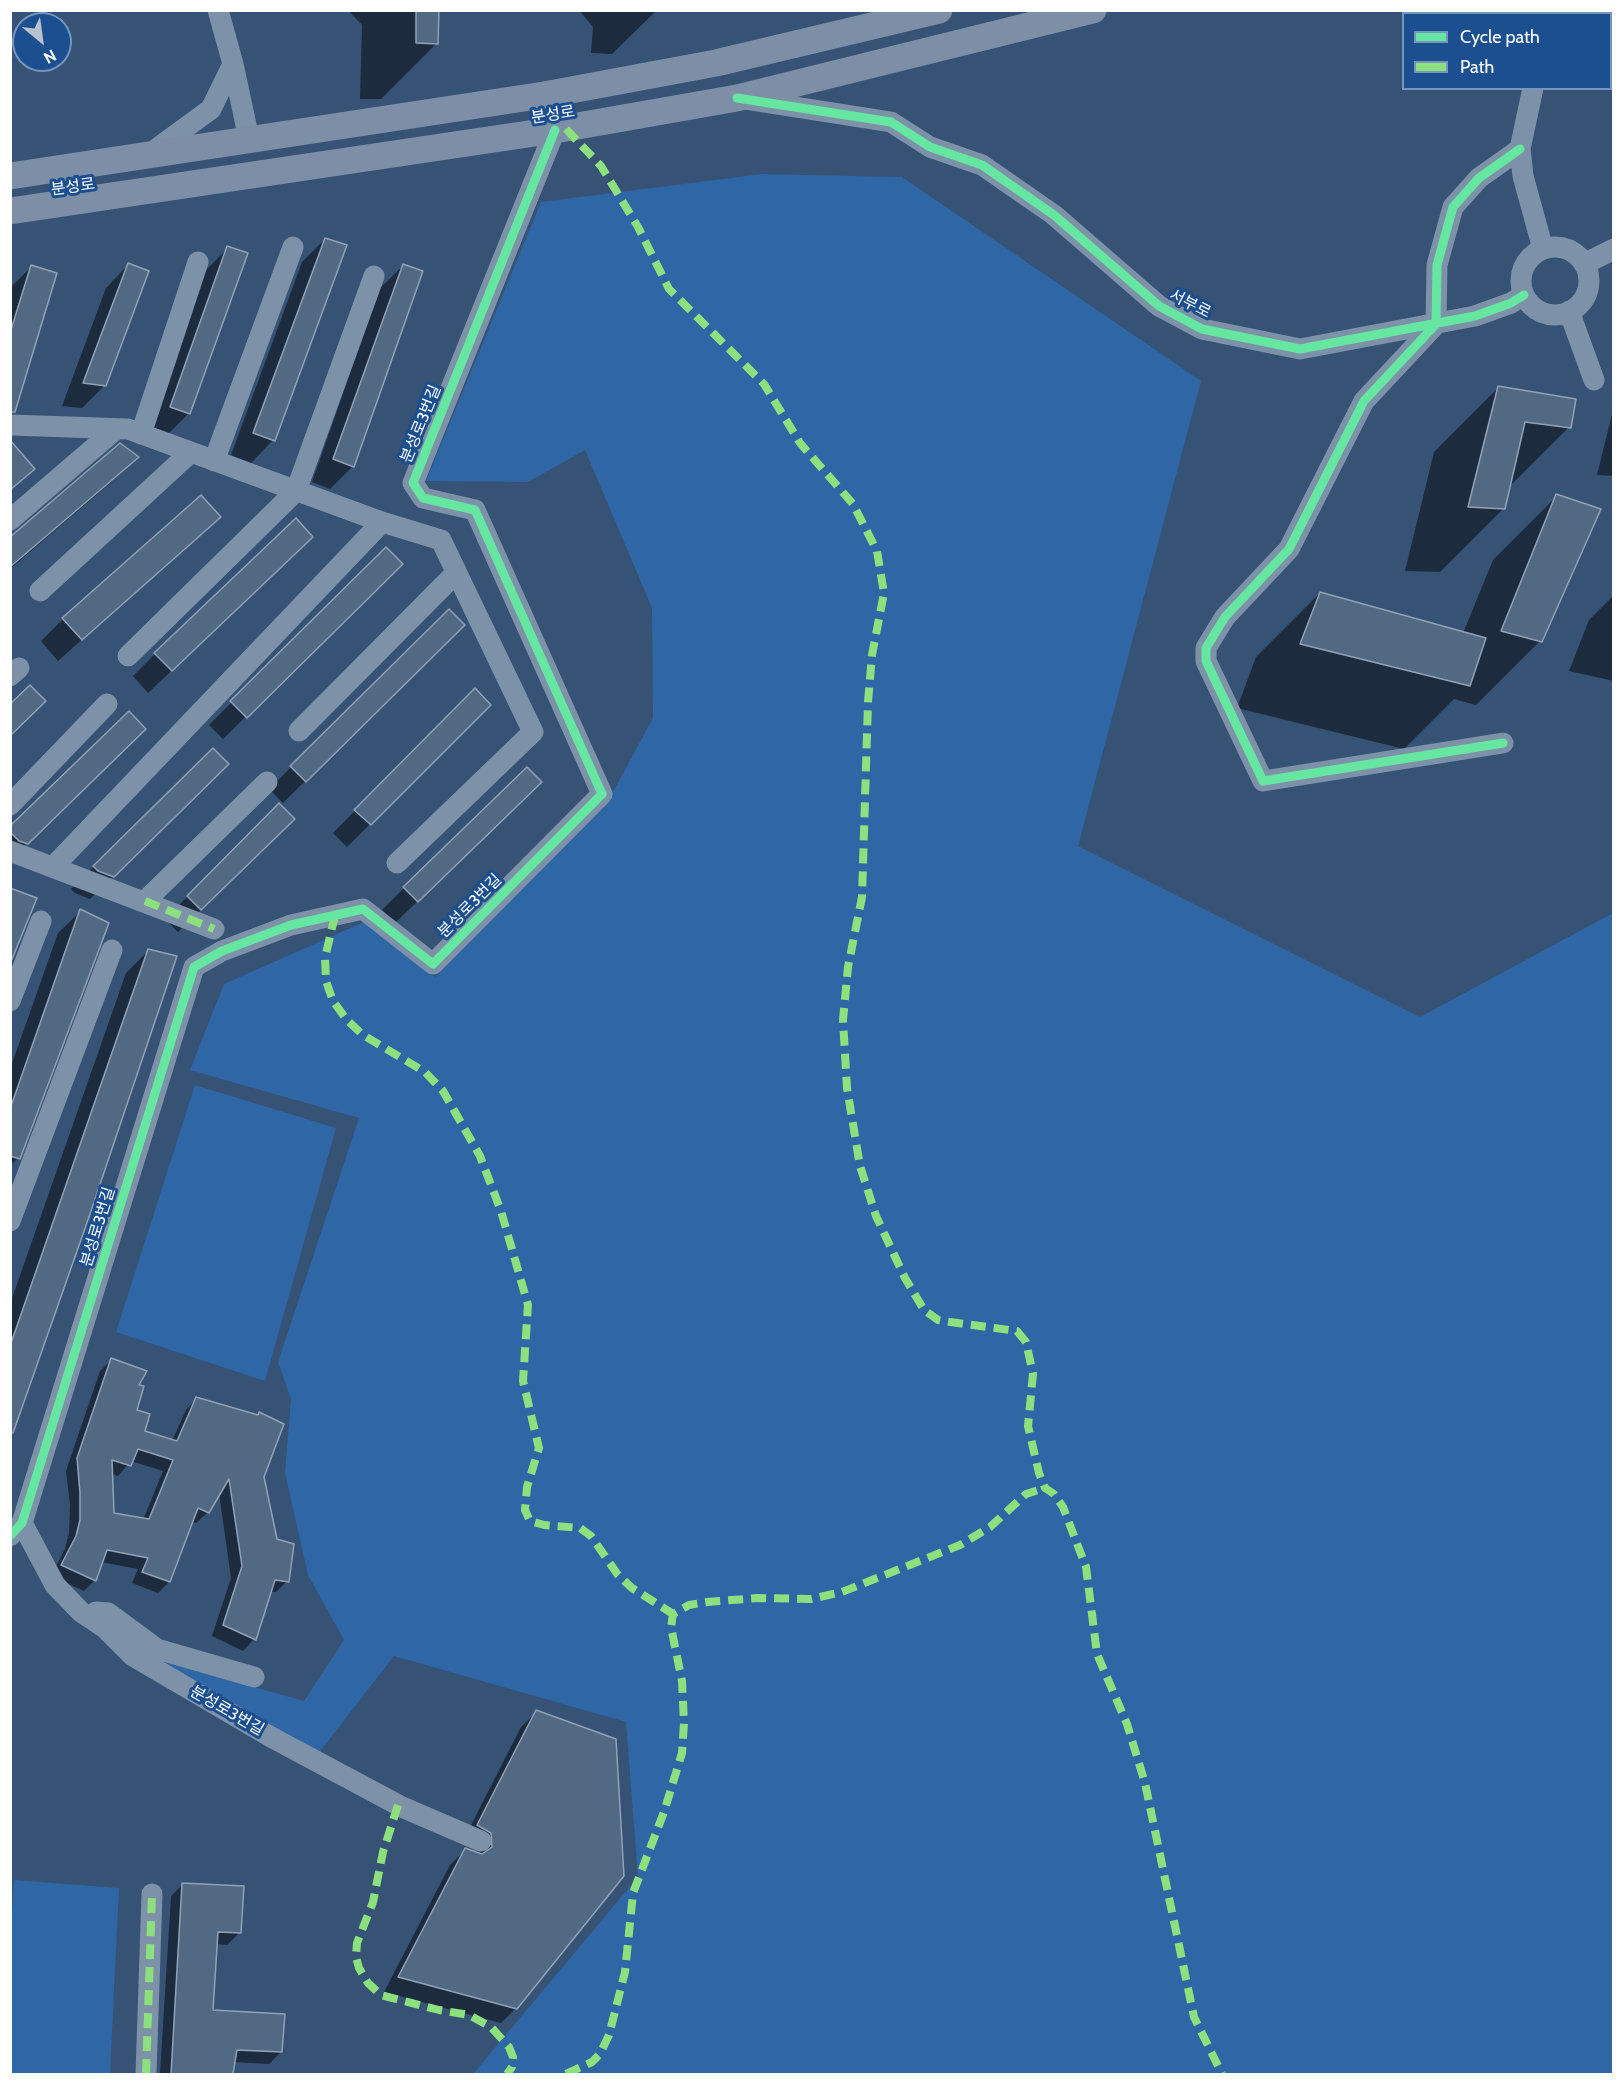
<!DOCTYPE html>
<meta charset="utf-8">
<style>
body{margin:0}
#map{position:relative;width:1624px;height:2085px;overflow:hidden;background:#365274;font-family:Cabin,sans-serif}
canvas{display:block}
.frame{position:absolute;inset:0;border:12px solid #fff;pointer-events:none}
.legend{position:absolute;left:1402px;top:12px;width:210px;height:78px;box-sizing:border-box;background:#1b4f8f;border:2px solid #7695bc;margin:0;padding:8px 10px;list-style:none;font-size:18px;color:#fff}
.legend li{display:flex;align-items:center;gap:12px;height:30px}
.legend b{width:30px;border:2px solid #7695bc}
.north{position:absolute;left:12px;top:12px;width:60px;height:60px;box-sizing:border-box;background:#1b4f8f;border:2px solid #7695bc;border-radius:50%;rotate:151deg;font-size:16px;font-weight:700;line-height:24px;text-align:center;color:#fff}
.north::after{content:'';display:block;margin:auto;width:21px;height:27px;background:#b9c2ce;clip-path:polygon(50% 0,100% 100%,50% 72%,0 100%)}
</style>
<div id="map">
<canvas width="1624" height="2085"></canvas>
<div class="frame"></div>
<ul class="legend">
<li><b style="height:8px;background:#66e7a1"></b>Cycle path</li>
<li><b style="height:8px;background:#8de07e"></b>Path</li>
</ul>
<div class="north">N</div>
</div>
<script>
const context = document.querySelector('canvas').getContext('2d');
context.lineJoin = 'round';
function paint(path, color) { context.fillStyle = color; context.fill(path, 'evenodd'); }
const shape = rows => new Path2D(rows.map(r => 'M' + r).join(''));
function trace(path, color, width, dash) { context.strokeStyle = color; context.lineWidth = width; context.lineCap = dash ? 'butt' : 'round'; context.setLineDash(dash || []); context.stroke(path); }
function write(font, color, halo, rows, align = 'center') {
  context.font = font + ' Cabin,"Noto Sans KR",sans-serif'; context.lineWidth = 6; context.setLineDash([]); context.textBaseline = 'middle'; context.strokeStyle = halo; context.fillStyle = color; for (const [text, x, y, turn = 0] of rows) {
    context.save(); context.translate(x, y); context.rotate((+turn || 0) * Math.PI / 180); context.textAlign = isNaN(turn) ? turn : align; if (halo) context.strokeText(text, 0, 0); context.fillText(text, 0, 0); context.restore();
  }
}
paint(shape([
 [762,174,902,177,1201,381,1078,846,1420,1017,1613,913,1613,2074,473,2074,638,1877,626,1722,394,1656,318,1754,147,1657,304,1701,344,1640,308,1575,285,1473,291,1399,278,1362,359,1118,190,1070,224,984,364,922,435,977,614,790,653,718,652,608,585,450,528,482,426,481,541,202],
 [195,1085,336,1128,265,1381,116,1332],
 [14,1880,119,1888,110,2074,11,2074,10,1940]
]), '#2f66a5');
paint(shape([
 [348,10,438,10,437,43,381,99,360,99,362,25],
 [579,10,660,10,656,11,612,54,591,53,593,27],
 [325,239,273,440,251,463,231,455,302,262],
 [228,248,246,254,188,414,166,436,148,430,205,271],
 [128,265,105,385,82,408,62,406,106,288],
 [403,266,353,466,330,489,312,482,380,288],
 [31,267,15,409,10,413,10,288],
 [1498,388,1569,427,1508,488,1504,508,1440,572,1405,571,1434,452],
 [1614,406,1614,476,1597,475],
 [137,457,115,479,10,569,10,539],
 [1557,496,1540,641,1476,705,1454,699,1404,749,1237,708,1256,657,1320,593,1463,633,1493,560],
 [219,517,58,661,41,641,63,619],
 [386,549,401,564,223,739,209,725],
 [289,559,148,693,133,676,155,654],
 [1614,595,1614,681,1569,671,1589,620],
 [449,611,463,625,283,803,269,789],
 [475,690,489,705,347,847,333,833],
 [213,750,227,764,90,899,75,893,71,889],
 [121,751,10,859,10,828],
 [279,805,271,842,178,932,165,919],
 [517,805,394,924,382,910,404,888],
 [81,911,18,1158,10,1166,10,1069,58,933],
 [149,950,90,1210,10,1435,10,1304,126,973],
 [111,1360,137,1386,136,1412,143,1432,172,1441,186,1410,197,1398,263,1476,275,1540,287,1581,276,1592,270,1592,254,1639,243,1651,212,1636,231,1578,219,1493,208,1512,196,1523,191,1521,169,1582,158,1593,132,1583,138,1569,101,1562,95,1580,84,1591,51,1576,65,1549,69,1533,70,1505,66,1471,100,1371],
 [131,1461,163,1471,143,1520,113,1514,111,1474,118,1476],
 [537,1712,516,2008,501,2023,384,1992,450,1865,465,1850,477,1854,476,1848,463,1841,521,1727],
 [183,1884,240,1932,227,1945,216,1944,212,2012,281,2052,269,2064,234,2062,233,2074,160,2074,171,1896]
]), '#0007');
const building = shape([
 [416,10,439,10,438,44,416,43,416,10],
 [325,238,347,245,275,441,253,433,325,238],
 [227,246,248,253,190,414,170,407,227,246],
 [128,263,149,271,106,386,83,383,128,263],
 [403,264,423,271,354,467,333,459,403,264],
 [31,265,57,273,15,412,10,412,10,333,31,265],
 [1498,386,1576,399,1571,428,1525,422,1505,509,1468,507,1498,386],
 [10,440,35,469,10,490,10,440],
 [120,443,139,457,10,567,10,537,120,443],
 [1556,494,1601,509,1542,642,1501,631,1556,494],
 [201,495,221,517,82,640,62,618,201,495],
 [296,518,313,537,172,671,154,653,296,518],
 [386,547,403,564,247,718,230,701,386,547],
 [1320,592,1486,638,1470,686,1300,644,1320,592],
 [449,609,465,625,306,782,290,766,449,609],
 [30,685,46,701,10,736,10,704,30,685],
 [475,688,491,705,371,825,354,810,475,688],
 [129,711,146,729,28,844,19,841,10,832,10,826,129,711],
 [213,748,229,764,114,877,98,871,93,866,213,748],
 [527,767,542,782,418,902,403,887,527,767],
 [279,803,295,819,201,910,187,896,279,803],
 [10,888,37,898,10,964,10,888],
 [80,909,109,923,20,1159,10,1156,10,1109,80,909],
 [148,949,177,956,89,1217,13,1433,10,1433,10,1346,148,949],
 [111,1358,147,1371,139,1385,144,1386,137,1410,150,1414,145,1431,177,1441,196,1397,258,1415,259,1412,284,1424,264,1477,277,1539,294,1544,289,1582,275,1580,256,1640,223,1625,242,1566,229,1479,209,1513,198,1508,170,1582,142,1572,148,1558,107,1550,96,1581,61,1565,76,1536,80,1520,80,1493,77,1458,111,1358],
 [138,1449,173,1460,149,1519,114,1513,112,1460,131,1466,138,1449],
 [536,1710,616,1739,624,1876,517,2009,398,1977,465,1848,482,1854,492,1847,491,1833,477,1825,536,1710],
 [182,1883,244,1886,241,1933,218,1932,213,2010,285,2014,282,2052,237,2050,233,2074,171,2074,182,1883]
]);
paint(building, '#526984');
trace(building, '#92a2b6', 1.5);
trace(shape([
 [218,10,233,64,249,139],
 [1544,14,1544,10],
 [1533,88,1520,149,1523,176,1543,249],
 [744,99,891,122,930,147,982,165,1054,215,1159,306,1202,329,1300,349,1475,316,1511,303,1524,295],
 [151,153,211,109,233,64],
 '1521 281a34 34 0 1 1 68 0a34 34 0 1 1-68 0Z',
 [1584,264,1614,249],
 [1569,311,1594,380],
 [10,425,128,429,382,522,441,540,533,732,397,863],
 [141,434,198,262],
 [214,461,293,247],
 [10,520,116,429],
 [40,591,191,452],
 [128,656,296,491,374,276],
 [10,676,19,668],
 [299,731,456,573],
 [1503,743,1263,781,1206,661,1206,648,1225,617,1289,549,1364,401,1436,324,1437,265,1453,207,1479,178,1520,149],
 [10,805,107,704],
 [10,851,214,929],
 [53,867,382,522],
 [145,901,267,782],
 [10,1001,41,921],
 [10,1221,112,950],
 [22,1523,55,1585,81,1612,105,1628,133,1656,271,1737,402,1807,481,1841],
 [10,1536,22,1523,194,967,222,951,291,925,363,909,433,964,602,794,475,510,423,498,413,483,555,130],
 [96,1612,108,1613,157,1649,254,1677],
 [146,2074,152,1894]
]), '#7d92a8', 21);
trace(shape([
 [10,176,544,95,716,63,939,10],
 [10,211,555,130,737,98,1093,10]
]), '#7d8ea7', 27);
trace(shape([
 [566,129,601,166,638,227,669,289,764,384,800,443,853,504,877,551,884,593,872,655,868,702,862,897,848,967,843,1020,847,1088,860,1166,876,1216,905,1278,924,1310,938,1320,950,1322,1017,1331,1026,1342,1033,1374,1028,1426,1039,1473,1045,1488,1054,1494,1063,1507,1086,1567,1097,1654,1127,1724,1145,1783,1194,2017,1222,2074],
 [145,901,214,929],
 [335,915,325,958,326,981,333,1001,347,1020,363,1035,425,1072,443,1091,480,1156,501,1211,528,1305,523,1381,539,1448,527,1487,525,1510,530,1521,544,1525,580,1528,591,1536,618,1575,632,1588,673,1614],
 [398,1805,383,1852,373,1902,357,1943,356,1957,359,1968,368,1983,381,1995,439,2010,469,2015,491,2027,509,2047,513,2057,512,2067,507,2074],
 [146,2074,152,1894],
 [566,2074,592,2062,600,2054,609,2035,625,1972,633,1893,664,1812,682,1753,684,1723,682,1681,671,1627,673,1614,689,1605,707,1602,758,1598,811,1599,842,1592,960,1545,990,1527,1026,1494,1045,1488]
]), '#8de07e', 8, [15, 8]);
trace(shape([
 [737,98,891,122,930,147,982,165,1054,215,1159,306,1202,329,1300,349,1475,316,1511,303,1524,295],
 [1503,743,1263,781,1206,661,1206,648,1225,617,1289,549,1364,401,1436,324,1437,265,1453,207,1479,178,1520,149],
 [10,1536,22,1523,194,967,222,951,291,925,363,909,433,964,602,794,475,510,423,498,413,483,555,130]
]), '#66e7a1', 9);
write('16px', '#fff', '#1b4f8f', [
 ["분성로",553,115,-9],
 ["분성로",73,187,-8],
 ["서부로",1190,304,27],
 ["분성로3번길",421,424,-68],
 ["분성로3번길",470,906,-45],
 ["분성로3번길",98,1227,-73],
 ["분성로3번길",227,1711,30]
]);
</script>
